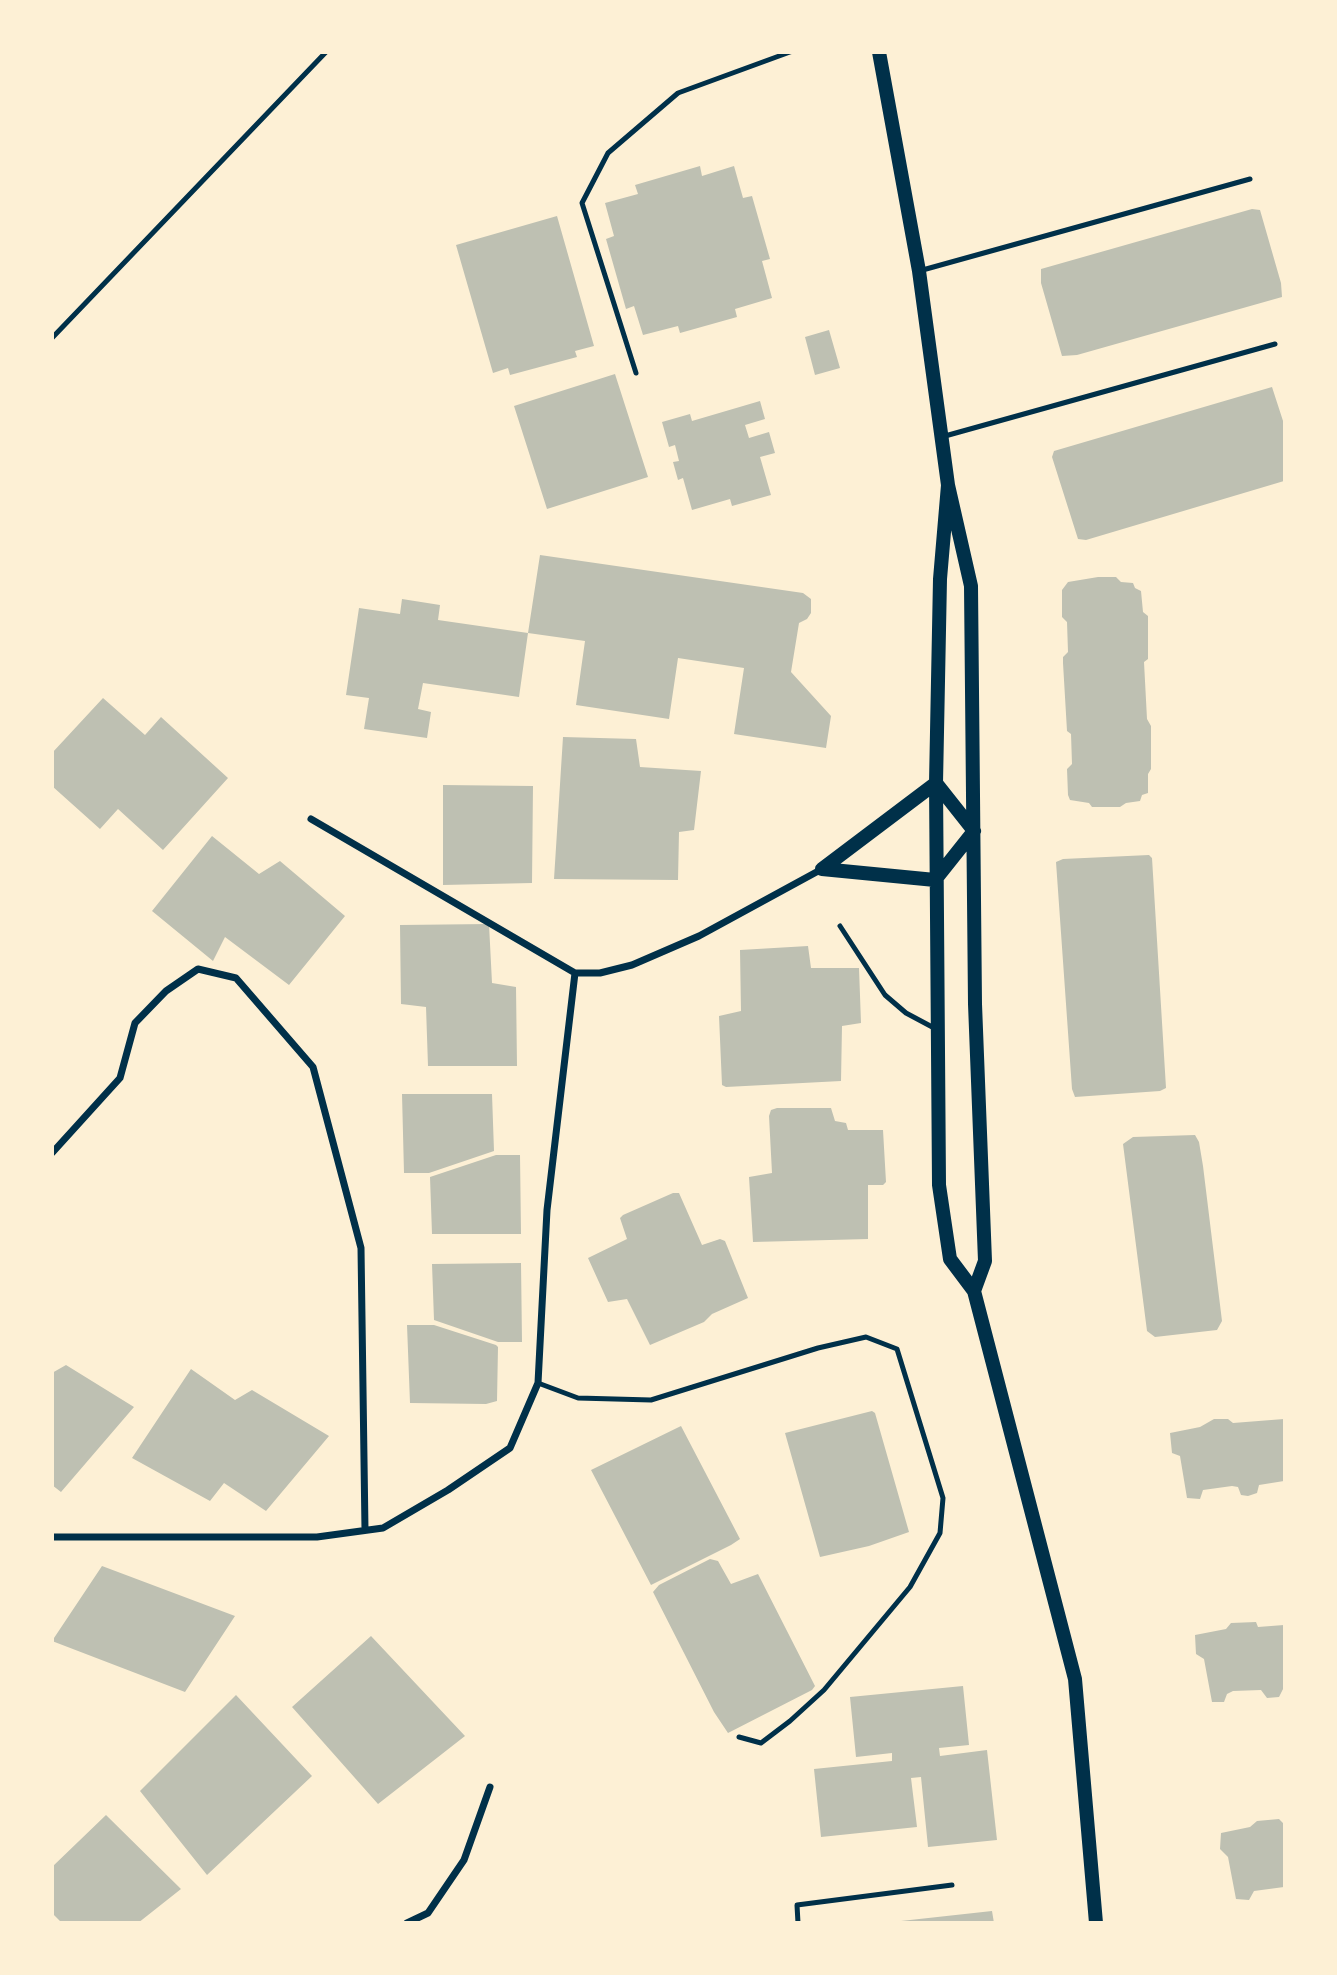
<!DOCTYPE html>
<style>
body{margin:0}
#map{position:relative;width:1337px;height:1975px;overflow:hidden;background:#fdf0d5;font-family:"Archivo Narrow",sans-serif}
canvas{display:block}
.frame{position:absolute;inset:0;border:54px solid #fdf0d5;pointer-events:none}
</style>
<div id="map">
<canvas width="1337" height="1975"></canvas>
<div class="frame"></div>
</div>
<script>
const context = document.querySelector('canvas').getContext('2d');
context.lineJoin = 'round';
function paint(path, color) { context.fillStyle = color; context.fill(path, 'evenodd'); }
const shape = rows => new Path2D(rows.map(r => 'M' + r).join(''));
function trace(path, color, width, dash) { context.strokeStyle = color; context.lineWidth = width; context.lineCap = dash ? 'butt' : 'round'; context.setLineDash(dash || []); context.stroke(path); }
paint(shape([
 [700,166,702,176,734,166,743,198,752,196,770,259,762,261,772,298,735,309,737,317,680,333,678,326,643,335,634,306,626,309,606,239,614,236,605,203,638,194,635,185],
 [1252,209,1260,210,1281,283,1282,297,1077,355,1062,356,1041,283,1041,269],
 [557,216,594,346,575,351,577,357,510,375,508,368,493,373,456,245],
 [829,330,840,368,815,375,805,337],
 [615,374,648,477,547,509,514,406],
 [1272,387,1284,424,1284,481,1086,540,1078,539,1052,457,1054,451],
 [760,401,765,419,745,425,749,438,769,432,775,453,760,457,771,495,732,506,730,499,692,510,683,478,678,480,673,462,679,461,675,445,669,447,662,422,690,414,692,421],
 [540,555,803,593,811,599,811,613,807,619,799,623,791,672,831,716,826,748,734,734,744,668,678,658,669,719,576,705,585,641,528,633],
 [1098,577,1116,577,1121,582,1133,583,1135,588,1141,591,1143,612,1148,616,1148,659,1144,662,1147,719,1151,726,1151,769,1148,774,1148,793,1142,795,1140,801,1126,803,1120,807,1092,807,1089,803,1070,800,1068,795,1067,769,1072,764,1071,734,1067,731,1063,663,1063,657,1068,652,1067,622,1062,617,1062,590,1068,582],
 [402,599,440,605,438,620,528,633,519,697,423,683,418,709,431,712,427,738,364,729,369,698,346,695,359,608,400,614],
 [103,698,145,735,161,717,228,778,163,850,118,809,100,829,52,786,52,753],
 [563,737,636,739,640,767,701,771,694,830,679,832,678,880,554,879],
 [443,785,533,786,532,883,443,885],
 [212,836,259,874,280,861,345,916,289,985,225,937,213,961,152,911],
 [1149,855,1152,858,1166,1088,1160,1091,1075,1097,1072,1089,1056,862,1063,859],
 [489,924,492,983,516,987,517,1066,428,1066,426,1007,401,1004,400,925],
 [808,946,811,968,859,968,861,1023,842,1026,841,1081,726,1087,722,1085,719,1016,741,1011,740,950],
 [402,1094,492,1094,494,1151,429,1173,404,1173],
 [777,1108,831,1108,835,1121,846,1123,848,1130,883,1130,886,1182,883,1185,868,1185,868,1239,753,1242,749,1177,772,1173,769,1116,771,1110],
 [1195,1135,1199,1142,1203,1166,1222,1321,1217,1330,1155,1337,1147,1331,1123,1144,1133,1137],
 [496,1155,520,1155,521,1234,432,1234,430,1177],
 [673,1193,679,1193,702,1245,720,1239,725,1241,748,1298,712,1314,704,1322,650,1345,627,1299,608,1302,588,1258,627,1239,620,1218,623,1215],
 [521,1263,522,1342,498,1342,434,1320,432,1264],
 [407,1325,434,1325,496,1345,498,1347,497,1401,486,1404,410,1403],
 [66,1365,134,1407,61,1492,52,1485,52,1373],
 [191,1369,235,1400,252,1390,329,1436,266,1511,224,1483,210,1501,132,1458],
 [872,1411,875,1413,909,1532,869,1546,820,1557,785,1433],
 [1214,1419,1228,1419,1233,1423,1284,1419,1284,1481,1259,1485,1257,1493,1248,1496,1241,1495,1238,1487,1232,1486,1203,1490,1200,1499,1187,1498,1180,1456,1172,1453,1170,1433,1200,1427],
 [681,1426,740,1539,731,1545,651,1585,591,1470],
 [710,1559,718,1561,731,1584,758,1574,815,1686,812,1690,728,1733,714,1712,653,1592,659,1585],
 [102,1566,235,1616,185,1692,52,1641],
 [1256,1622,1258,1627,1284,1625,1284,1687,1279,1697,1267,1698,1261,1690,1233,1691,1227,1694,1224,1702,1212,1702,1204,1659,1196,1654,1195,1635,1226,1629,1231,1623],
 [371,1636,465,1736,378,1804,292,1707],
 [963,1686,969,1745,939,1748,940,1756,987,1750,997,1840,928,1847,921,1777,911,1778,917,1827,821,1837,814,1769,892,1761,892,1753,856,1757,850,1697],
 [236,1695,312,1776,207,1875,140,1791],
 [106,1815,181,1889,138,1923,62,1923,52,1913,52,1867],
 [1279,1819,1284,1824,1284,1887,1254,1891,1249,1900,1236,1899,1228,1857,1220,1849,1221,1833,1250,1827,1257,1821],
 [992,1911,994,1923,901,1923,901,1921]
]), '#bec0b2');
trace(shape([
 [919,271,1250,179],
 [52,338,326,52],
 [636,373,582,203,608,153,678,93,790,52],
 [945,436,1275,344],
 [840,926,885,995,906,1013,936,1029],
 [538,1383,578,1398,651,1400,818,1348,866,1337,897,1349,943,1498,940,1533,910,1587,824,1690,790,1721,761,1743,739,1737],
 [798,1923,797,1905,952,1885]
]), '#003049', 5);
trace(shape([
 [311,819,575,973],
 [52,1153,120,1078,135,1023,166,991,198,969,236,978,313,1067,361,1248,365,1530],
 [52,1537,317,1537,383,1528,448,1490,510,1448,538,1383,547,1210,575,973,600,973,632,965,699,936,822,869],
 [407,1923,428,1913,464,1860,490,1787]
]), '#003049', 7);
trace(shape([
 [879,52,919,271,948,485,971,586,975,1004,985,1261,974,1291],
 [948,485,940,579,936,783,939,1185,950,1259,974,1291,1075,1679,1096,1923],
 [936,783,974,831,935,880,822,869,936,783]
]), '#003049', 14);
</script>
